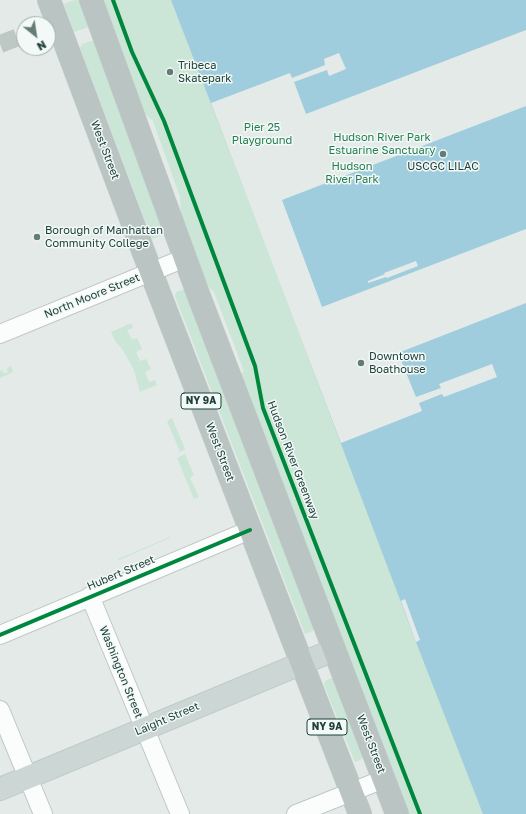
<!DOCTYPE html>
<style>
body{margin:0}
#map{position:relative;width:526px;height:814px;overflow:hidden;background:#e4eae8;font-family:"Golos Text",sans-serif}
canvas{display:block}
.north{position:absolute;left:16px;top:16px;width:40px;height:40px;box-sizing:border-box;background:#f2f9f6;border:1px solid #9eafab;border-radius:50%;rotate:150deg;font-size:11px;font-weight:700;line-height:16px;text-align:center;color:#1f403b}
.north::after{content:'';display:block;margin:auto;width:14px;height:18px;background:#647c78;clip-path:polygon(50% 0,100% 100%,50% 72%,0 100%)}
</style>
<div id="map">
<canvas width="526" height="814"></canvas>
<div class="north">N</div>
</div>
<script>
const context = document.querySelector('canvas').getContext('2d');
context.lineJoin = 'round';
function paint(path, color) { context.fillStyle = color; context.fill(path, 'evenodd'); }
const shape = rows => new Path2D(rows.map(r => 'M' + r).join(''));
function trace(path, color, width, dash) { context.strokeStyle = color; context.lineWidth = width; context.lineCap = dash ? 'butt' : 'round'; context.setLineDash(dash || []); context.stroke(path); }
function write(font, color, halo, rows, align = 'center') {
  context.font = font + ' "Golos Text",sans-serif'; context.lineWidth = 3; context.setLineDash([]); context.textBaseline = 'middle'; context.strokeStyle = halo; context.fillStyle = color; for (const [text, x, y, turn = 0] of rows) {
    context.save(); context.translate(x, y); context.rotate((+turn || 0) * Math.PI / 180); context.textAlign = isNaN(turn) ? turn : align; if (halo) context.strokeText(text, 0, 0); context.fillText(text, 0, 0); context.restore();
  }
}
paint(shape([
 [75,0,79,0,89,27,74,32,64,4],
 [102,0,526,0,526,814,409,814,240,375,244,371,214,292,205,283,181,216,180,197,153,121,143,112],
 [94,40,164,232,161,236,152,239,80,48,82,44],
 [185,289,314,627,313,631,305,634,175,296,176,292],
 [131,323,133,328,127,330,132,340,137,338,142,349,136,352,140,361,146,359,151,369,145,372,149,382,155,380,157,385,140,392,134,370,123,350,115,341,111,332],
 [11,366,13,372,0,378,0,371,2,370,4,374,8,372,7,368],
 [172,418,185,449,180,452,167,421],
 [185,454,194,475,190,478,199,497,194,499,177,458],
 [170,537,170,538,119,560,118,559],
 [334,677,364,757,362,759,355,762,324,685,325,681]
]), '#cbe5d6');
paint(shape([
 [171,0,526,0,526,814,483,814,416,642,271,259]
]), '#9fcdde');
paint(shape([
 [526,30,526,106,282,200,322,307,526,229,526,303,398,353,416,397,441,388,439,384,492,364,497,377,444,397,442,394,419,403,422,411,341,443,211,103,290,73,292,78,325,65,324,59,339,53,346,69,329,76,327,70,294,82,306,114],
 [416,261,418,266,387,278,386,277,368,283,368,281,385,274,384,273],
 [405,599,420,640,416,642,401,601]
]), '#e4eae8');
trace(shape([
 [0,44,24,35]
]), '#bdc8c5', 18, [18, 9]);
const minor = shape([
 [0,334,185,258],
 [90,596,180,814],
 [0,635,250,530],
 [0,710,43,814],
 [296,814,384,779]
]);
const major = shape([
 [0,789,334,650]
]);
const highway = shape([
 [49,0,151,272,360,814],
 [91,0,197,291,397,814]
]);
trace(minor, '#c1c7c5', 20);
trace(major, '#bcc7c5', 24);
trace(highway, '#bcc7c5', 24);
trace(minor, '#fbfcfc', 18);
trace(major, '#ccd6d5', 22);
trace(highway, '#bac4c3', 22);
trace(shape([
 [113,0,132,52,164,121,255,366,263,408,420,814],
 [0,635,250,530]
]), '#00873e', 4);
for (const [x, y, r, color] of [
 [170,72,4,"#647c78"],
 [443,154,4,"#647c78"],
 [37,237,4,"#647c78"],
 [361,363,4,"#647c78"]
]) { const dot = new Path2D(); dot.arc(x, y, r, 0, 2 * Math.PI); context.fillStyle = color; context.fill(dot); trace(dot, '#f2f9f6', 1.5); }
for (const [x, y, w] of [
 [201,401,40],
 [327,727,40]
]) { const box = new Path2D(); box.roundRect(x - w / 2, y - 8, w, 16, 3); context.fillStyle = '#f2f9f6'; context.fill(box); trace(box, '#1f403b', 1); }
write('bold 10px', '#1f403b', null, [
 ["NY 9A",201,401],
 ["NY 9A",327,727]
]);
write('11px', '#1f403b', '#f2f9f6', [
 ["Tribeca",178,66],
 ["Skatepark",178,79],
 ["USCGC LILAC",443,167,"center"],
 ["Borough of Manhattan",45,231],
 ["Community College",45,244],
 ["Downtown",369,357],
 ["Boathouse",369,370]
], 'left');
write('11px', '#247c51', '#f2f9f6', [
 ["Pier 25",262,128],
 ["Playground",262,141],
 ["Hudson River Park",382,138],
 ["Estuarine Sanctuary",382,151],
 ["Hudson",352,167],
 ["River Park",352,180]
]);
write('11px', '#1f403b', '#f2f9f6', [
 ["West Street",105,150,69],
 ["North Moore Street",92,296,-22],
 ["West Street",220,452,69],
 ["Hudson River Greenway",293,460,69],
 ["Hubert Street",121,573,-23],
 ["Washington Street",121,672,68],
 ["Laight Street",167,719,-23],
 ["West Street",371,744,69]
]);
</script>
